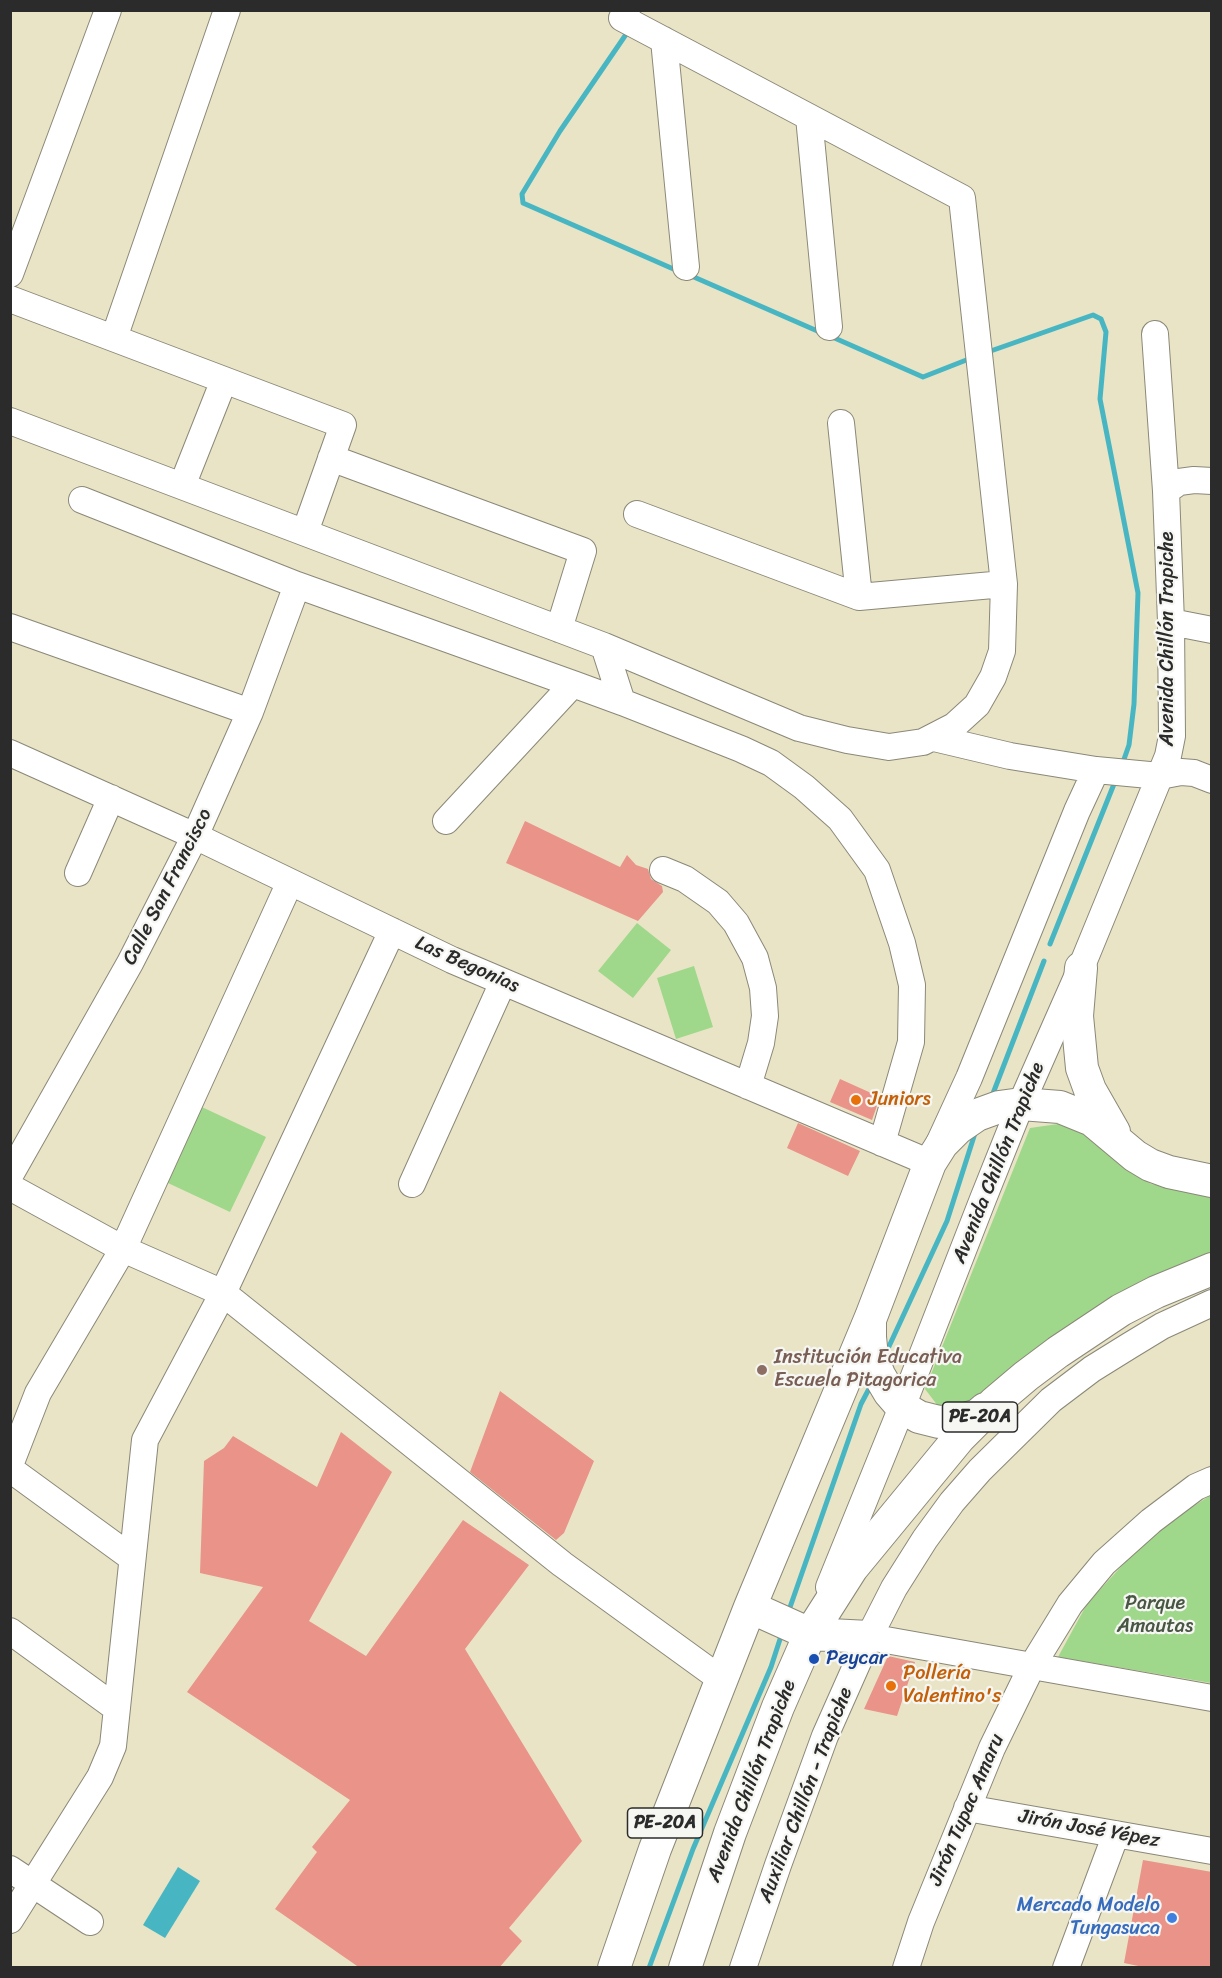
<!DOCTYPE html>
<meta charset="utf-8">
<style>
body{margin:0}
#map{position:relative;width:1222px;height:1978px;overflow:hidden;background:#e9e4c6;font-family:Sriracha,sans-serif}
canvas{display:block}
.frame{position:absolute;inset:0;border:12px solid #2b2b2b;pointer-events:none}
</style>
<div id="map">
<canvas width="1222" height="1978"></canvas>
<div class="frame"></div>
</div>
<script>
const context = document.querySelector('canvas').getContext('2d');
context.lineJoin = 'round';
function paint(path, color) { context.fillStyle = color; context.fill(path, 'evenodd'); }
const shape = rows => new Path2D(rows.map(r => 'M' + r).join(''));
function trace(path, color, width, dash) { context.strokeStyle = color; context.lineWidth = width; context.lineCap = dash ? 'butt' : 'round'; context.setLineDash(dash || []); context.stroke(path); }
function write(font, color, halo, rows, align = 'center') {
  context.font = font + ' Sriracha,sans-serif'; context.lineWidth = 4.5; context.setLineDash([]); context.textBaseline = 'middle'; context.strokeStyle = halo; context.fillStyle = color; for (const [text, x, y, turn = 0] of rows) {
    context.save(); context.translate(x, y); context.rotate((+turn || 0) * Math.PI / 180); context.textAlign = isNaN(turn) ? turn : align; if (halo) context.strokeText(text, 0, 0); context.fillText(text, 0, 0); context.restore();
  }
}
paint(shape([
 [637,923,671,950,633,998,598,971],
 [694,966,713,1027,676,1039,657,978],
 [189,1101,266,1137,230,1212,153,1176],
 [1058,1124,1092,1138,1116,1162,1151,1184,1211,1194,1211,1253,1146,1282,1093,1309,1047,1341,964,1407,938,1406,925,1389,1030,1128],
 [1211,1495,1211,1683,1058,1657,1087,1604,1128,1559,1167,1523]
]), '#9fd88b');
paint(shape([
 [178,1867,200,1881,165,1938,143,1925]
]), '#48b6c2');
trace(shape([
 [629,30,560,131,522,194,523,203,678,271],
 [687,274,822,333],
 [830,336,923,377,974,357],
 [985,353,1093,315,1101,319,1106,332,1100,399,1138,593,1134,704,1129,745,1122,765],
 [1050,944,1116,779],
 [992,1096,1044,961],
 [885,1355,947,1221,976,1130],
 [788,1613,861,1404,871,1385],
 [649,1968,693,1849,771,1667,782,1633]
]), '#48b6c2', 5);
paint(shape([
 [525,821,620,867,627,855,636,865,648,869,651,879,662,886,663,892,638,921,506,863],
 [840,1079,880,1097,872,1120,830,1102],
 [798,1123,860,1151,848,1176,787,1148],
 [500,1391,594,1461,564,1533,556,1540,470,1472],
 [341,1432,392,1472,309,1621,366,1656,463,1520,529,1565,465,1649,582,1841,509,1928,522,1941,499,1968,360,1968,275,1909,317,1852,312,1847,350,1800,187,1692,263,1587,200,1573,204,1461,224,1448,233,1436,317,1487],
 [888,1656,915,1662,897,1716,864,1709],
 [1143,1860,1212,1872,1212,1968,1148,1968,1124,1963]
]), '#e99389');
const minor = shape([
 [664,40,686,267],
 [809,117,829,327],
 [10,274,108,10],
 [10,299,343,425,305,532],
 [114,338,227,10],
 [10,421,604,646,799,728,847,740,889,747,923,742,954,726,977,705,993,677,1002,651,1004,584,962,198,622,18,627,10],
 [841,423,859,597],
 [331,458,583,551,559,629],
 [182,486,224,380],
 [1166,491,1179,482,1194,480,1212,481],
 [82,500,297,585,573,684],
 [637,514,859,597,1004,584],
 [1171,622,1212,630],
 [10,627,250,712],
 [604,646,622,702,741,749,771,763,804,787,840,819,877,870,902,943,912,985,911,1042,882,1143],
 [934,738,1010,756,1096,770,1160,776,1181,772,1194,773,1212,780],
 [10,753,195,836,452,960,930,1163,969,1078,1077,811,1096,770],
 [446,821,573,684,622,702],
 [663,870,685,879,718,902,736,923,755,958,763,988,765,1016,761,1043,748,1086],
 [78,873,111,798],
 [10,1175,130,963,195,836,250,712,297,585],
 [412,1184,503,982],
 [10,1187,123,1249,223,1293,562,1564,722,1680],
 [10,1465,38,1393,123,1249,290,882],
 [10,1469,132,1558],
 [829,1587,902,1407,983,1199,1021,1104,1081,968,1168,756,1172,736,1171,622,1166,491,1155,334],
 [10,1631,116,1708],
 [869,1637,1212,1698],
 [967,1808,1212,1851],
 [10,1869,90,1922],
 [10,1920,100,1777,113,1746,145,1440,223,1293,392,931],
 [743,1968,778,1865,825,1736,869,1637,894,1588,925,1539,952,1502,980,1470,1051,1400,1092,1369,1129,1346,1162,1326,1212,1303],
 [906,1968,921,1922,992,1748,1032,1666,1070,1604,1104,1563,1151,1521,1196,1487,1212,1480],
 [1066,1968,1116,1834]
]);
const major = shape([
 [1081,968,1077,1016,1082,1068,1090,1090,1114,1132],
 [870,1321,870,1337,872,1357,879,1375,889,1392,902,1407,919,1417,939,1422,959,1421,978,1415,985,1409],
 [750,1607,810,1634,869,1637],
 [614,1968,655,1849,750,1607,871,1317,930,1163,942,1144,958,1128,977,1115,999,1107,1021,1104,1060,1107,1092,1120,1135,1156,1150,1165,1169,1172,1212,1181],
 [685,1968,730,1833,778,1707,810,1634,852,1568,959,1438,994,1403,1026,1376,1058,1352,1121,1310,1156,1292,1212,1269]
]);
trace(minor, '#8a8878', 28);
trace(major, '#8a8878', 34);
trace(minor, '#fff', 26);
trace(major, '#fff', 32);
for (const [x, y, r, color] of [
 [856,1100,6,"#e8710a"],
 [762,1370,6,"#8d6e63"],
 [814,1659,6,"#1a4fb4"],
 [891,1686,6,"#e8710a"],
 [1172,1918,6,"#3f7fe0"]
]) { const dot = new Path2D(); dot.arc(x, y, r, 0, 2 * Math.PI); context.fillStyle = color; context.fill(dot); trace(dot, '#f6f6f2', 2); }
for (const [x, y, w] of [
 [980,1417,75],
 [665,1823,75]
]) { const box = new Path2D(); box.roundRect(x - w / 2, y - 15, w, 30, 4.5); context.fillStyle = '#f6f6f2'; context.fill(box); trace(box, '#2b2b2b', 1.5); }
write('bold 18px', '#2b2b2b', null, [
 ["PE-20A",980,1417],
 ["PE-20A",665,1823]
]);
write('20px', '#2b2b2b', '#f6f6f2', [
 ["Avenida Chillón Trapiche",1168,639,-90],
 ["Calle San Francisco",168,887,-63],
 ["Las Begonias",467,965,24],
 ["Avenida Chillón Trapiche",999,1163,-68],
 ["Avenida Chillón Trapiche",752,1781,-69],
 ["Auxiliar Chillón - Trapiche",806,1795,-69],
 ["Jirón Tupac Amaru",967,1810,-67],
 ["Jirón José Yépez",1089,1829,10]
]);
write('20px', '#c56008', '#f6f6f2', [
 ["Juniors",868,1100],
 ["Pollería",903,1674],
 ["Valentino's",903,1697]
], 'left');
write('20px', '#785e54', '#f6f6f2', [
 ["Institución Educativa",774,1358],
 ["Escuela Pitagorica",774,1381]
], 'left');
write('20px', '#485643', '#f6f6f2', [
 ["Parque",1155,1604],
 ["Amautas",1155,1627]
]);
write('20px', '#164399', '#f6f6f2', [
 ["Peycar",826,1659]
], 'left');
write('20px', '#366cbe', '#f6f6f2', [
 ["Mercado Modelo",1160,1906],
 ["Tungasuca",1160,1929]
], 'right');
</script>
